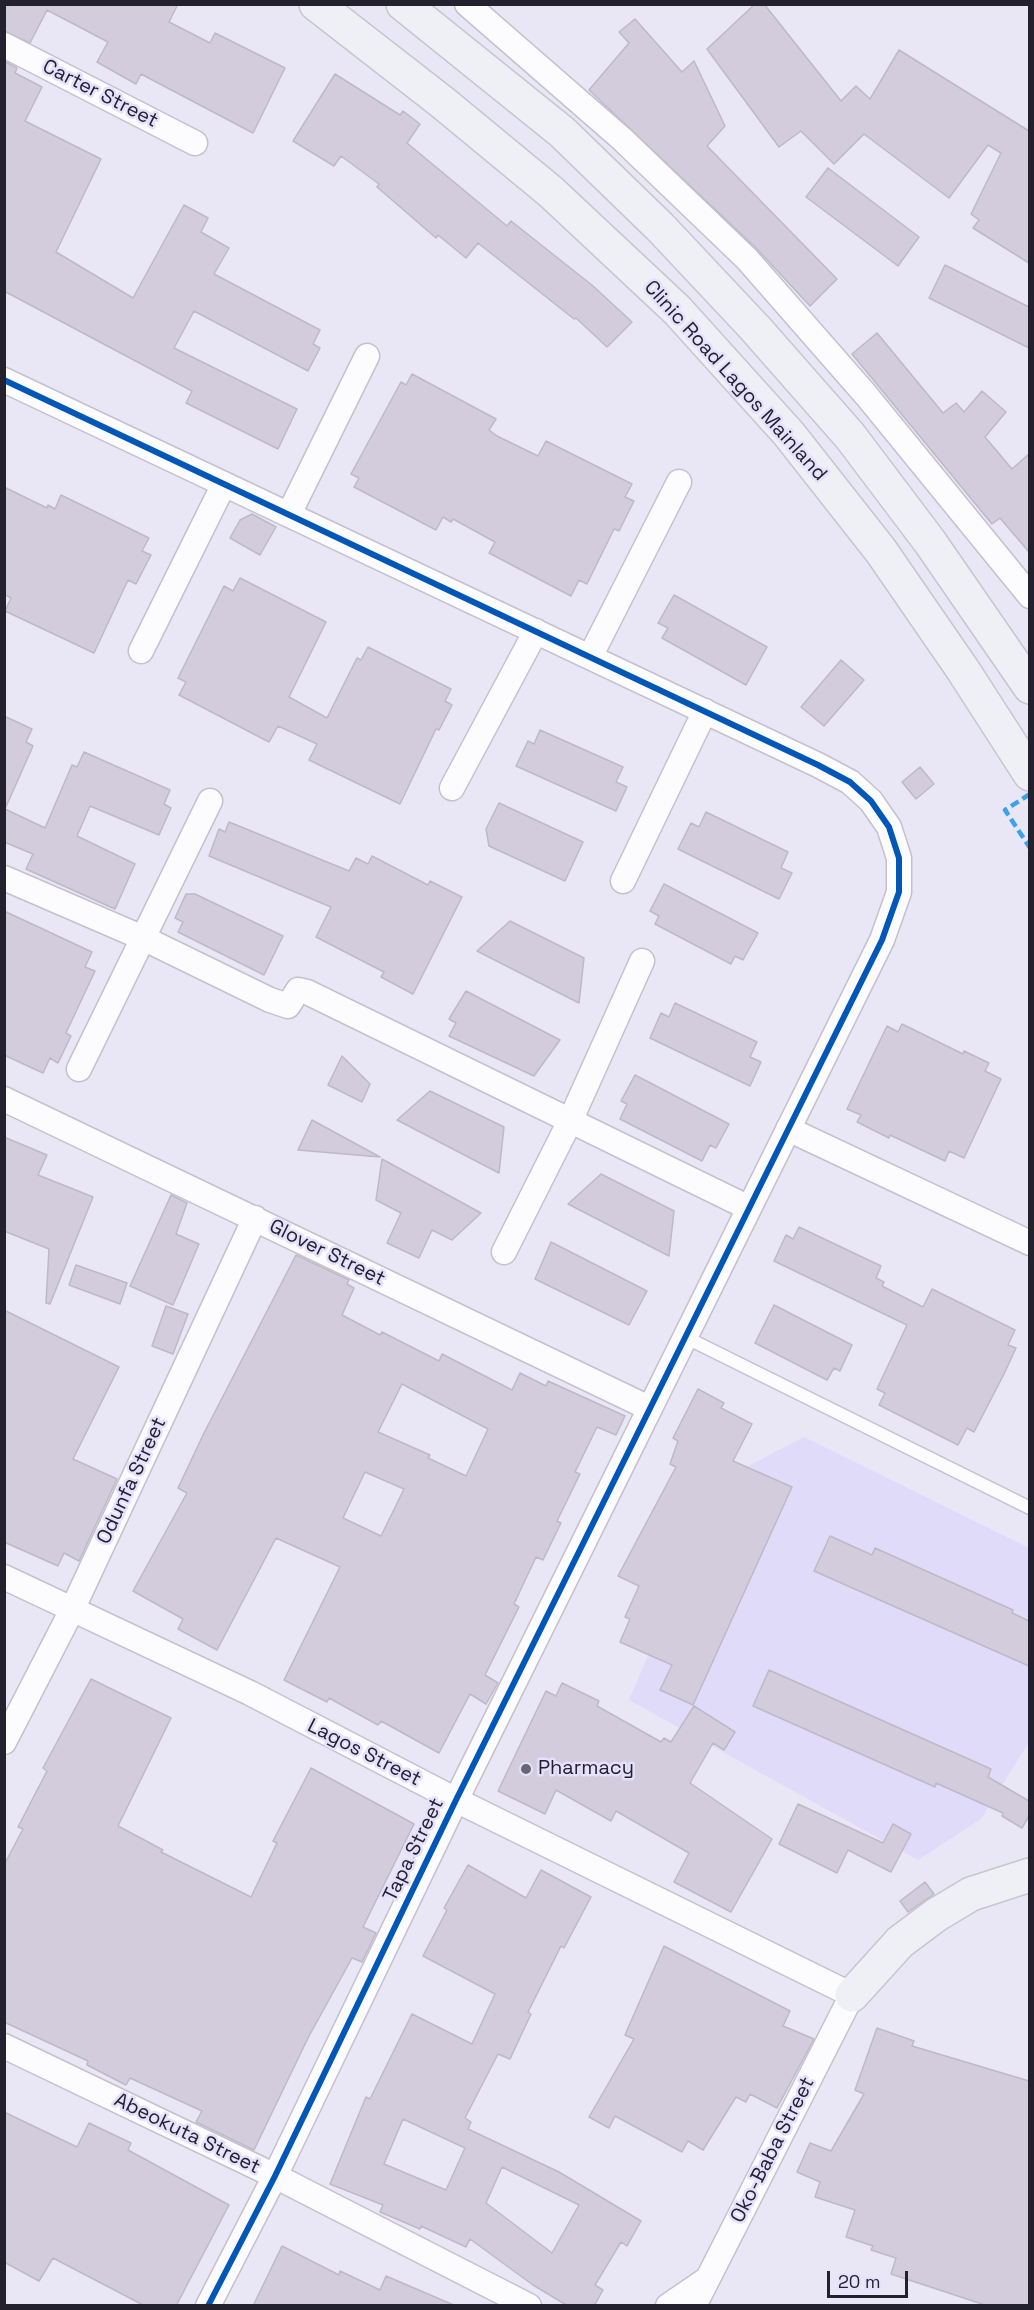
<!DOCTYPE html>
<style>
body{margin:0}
#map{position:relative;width:1034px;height:2310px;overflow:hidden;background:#e9e6f6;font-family:"Space Grotesk",sans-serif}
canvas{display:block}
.frame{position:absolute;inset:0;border:6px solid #23212e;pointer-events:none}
.scale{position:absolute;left:827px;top:2271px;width:81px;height:27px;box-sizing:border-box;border:3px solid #23212e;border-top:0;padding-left:8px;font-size:18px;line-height:21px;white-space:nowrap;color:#23212e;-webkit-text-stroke:4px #e5e0fc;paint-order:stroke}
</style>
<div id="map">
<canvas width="1034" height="2310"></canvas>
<div class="frame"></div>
<div class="scale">20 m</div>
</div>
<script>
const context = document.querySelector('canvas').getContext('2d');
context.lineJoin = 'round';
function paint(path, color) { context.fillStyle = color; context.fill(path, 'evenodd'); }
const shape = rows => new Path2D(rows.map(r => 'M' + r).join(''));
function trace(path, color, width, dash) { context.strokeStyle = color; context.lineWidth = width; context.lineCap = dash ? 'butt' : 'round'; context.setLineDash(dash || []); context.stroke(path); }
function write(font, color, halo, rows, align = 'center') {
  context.font = font + ' "Space Grotesk",sans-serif'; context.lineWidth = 5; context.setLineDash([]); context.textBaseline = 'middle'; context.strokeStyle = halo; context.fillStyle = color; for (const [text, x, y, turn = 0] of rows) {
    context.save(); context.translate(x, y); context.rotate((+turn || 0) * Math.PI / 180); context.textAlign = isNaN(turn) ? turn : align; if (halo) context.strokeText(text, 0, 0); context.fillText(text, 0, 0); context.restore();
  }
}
paint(shape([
 [804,1437,1029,1548,1029,1742,981,1819,918,1860,629,1700,725,1478]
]), '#e0dbf9');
const building = shape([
 [4,4,178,4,169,22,210,43,215,33,285,68,253,133,141,74,136,84,97,62,108,42,47,10,30,43,4,31,4,4],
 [755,4,764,4,841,101,856,86,870,99,899,50,1029,131,1029,263,973,228,979,220,971,214,1001,153,988,145,949,198,864,134,834,164,801,131,779,147,707,49,755,4],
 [635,19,682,72,694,61,725,126,707,146,837,279,810,306,757,249,589,90,629,43,619,32,635,19],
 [4,61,17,68,15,73,42,87,25,121,101,159,56,252,133,298,184,205,208,218,201,232,229,248,214,274,320,330,313,344,320,348,308,371,194,311,174,348,297,409,278,449,186,403,192,391,4,291,4,61],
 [335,74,400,115,403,111,420,124,407,143,507,226,511,221,593,286,632,322,607,347,576,318,574,319,478,243,466,258,438,235,436,238,377,187,379,184,341,156,334,166,293,141,335,74],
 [828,168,919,237,898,266,806,197,828,168],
 [945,265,1029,307,1029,348,929,298,945,265],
 [877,333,943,413,956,403,964,412,982,391,1006,412,985,437,1012,469,1029,454,1029,552,1000,518,992,524,852,354,877,333],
 [412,374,496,419,489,430,497,436,538,456,546,441,632,484,625,497,634,501,619,531,614,529,587,584,579,580,571,596,489,553,495,542,453,519,451,522,443,517,436,530,354,487,359,478,351,474,401,382,406,385,412,374],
 [4,487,47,508,48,505,55,509,61,495,149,538,142,551,151,555,136,584,128,580,94,653,5,611,11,598,4,594,4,487],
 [252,514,276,527,260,555,230,538,240,520,252,514],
 [240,578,326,622,289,697,327,718,357,658,361,660,368,647,451,689,445,701,452,705,439,730,436,729,400,804,309,760,317,744,278,726,269,742,179,695,186,682,178,678,224,586,233,591,240,578],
 [674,595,767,647,746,685,662,638,668,628,658,623,674,595],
 [841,660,864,680,824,726,801,707,841,660],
 [4,716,32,729,26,742,33,746,5,809,45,828,72,765,77,767,84,752,170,790,164,804,171,808,159,835,90,806,77,836,135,864,115,909,26,869,33,854,4,842,4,716],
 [540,730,623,767,616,782,627,787,616,811,516,766,528,741,534,744,540,730],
 [920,767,934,784,916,799,902,782,920,767],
 [499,803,583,842,565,881,489,846,486,829,499,803],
 [706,812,788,852,781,868,792,873,779,899,678,849,691,823,699,827,706,812],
 [229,822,349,871,356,858,368,864,372,856,428,885,430,881,462,897,413,994,381,977,384,972,316,937,331,907,209,856,219,829,225,832,229,822],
 [664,884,758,933,743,960,735,956,731,964,655,924,659,916,650,911,664,884],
 [186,894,195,894,283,936,264,975,178,932,183,922,175,918,186,894],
 [4,911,92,952,85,967,95,971,66,1033,71,1036,58,1063,50,1058,43,1073,4,1055,4,911],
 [510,921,584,958,579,1003,477,951,510,921],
 [466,991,560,1040,534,1076,449,1036,456,1023,449,1019,466,991],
 [675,1003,757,1042,750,1057,761,1062,750,1086,650,1038,661,1013,669,1017,675,1003],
 [902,1024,963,1054,964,1051,989,1063,985,1071,1001,1079,964,1158,949,1151,945,1161,890,1135,889,1138,857,1122,861,1115,847,1109,887,1026,898,1032,902,1024],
 [342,1056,370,1084,362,1102,328,1085,342,1056],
 [635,1075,729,1124,716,1148,710,1145,702,1161,620,1119,627,1104,621,1101,635,1075],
 [430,1091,504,1127,499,1173,397,1120,430,1091],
 [312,1120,380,1157,298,1150,312,1120],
 [4,1137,47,1155,38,1175,93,1197,50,1304,46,1303,49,1249,4,1231,4,1137],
 [382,1159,481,1213,452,1240,432,1230,419,1258,387,1243,401,1213,376,1200,382,1159],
 [601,1174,674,1211,669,1256,568,1204,601,1174],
 [171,1195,187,1203,176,1234,199,1244,173,1305,130,1286,171,1195],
 [799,1227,881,1266,876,1278,884,1282,882,1286,923,1307,932,1289,1015,1330,1008,1345,1016,1348,1003,1376,974,1432,967,1428,958,1445,879,1405,885,1393,877,1389,907,1325,774,1261,786,1235,793,1239,799,1227],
 [551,1242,647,1291,629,1325,535,1279,551,1242],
 [296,1255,349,1280,347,1284,354,1288,342,1315,380,1335,382,1332,439,1361,442,1354,512,1390,520,1373,546,1386,548,1381,625,1416,616,1435,597,1427,575,1472,580,1474,557,1521,561,1523,543,1560,536,1557,514,1604,519,1607,485,1675,498,1683,486,1704,470,1694,439,1753,381,1721,378,1725,329,1698,327,1702,284,1680,340,1567,276,1538,217,1650,178,1629,183,1619,133,1591,187,1493,178,1488,204,1433,296,1255],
 [402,1384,488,1429,466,1476,428,1458,430,1455,378,1432,402,1384],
 [365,1472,404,1489,381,1536,343,1518,365,1472],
 [76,1265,127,1283,120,1304,69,1285,76,1265],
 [774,1305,852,1345,840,1371,834,1368,827,1380,755,1343,774,1305],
 [166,1306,188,1314,173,1354,152,1346,166,1306],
 [4,1310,119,1367,73,1459,117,1479,79,1561,64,1553,58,1566,4,1542,4,1310],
 [698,1389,724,1403,721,1408,752,1424,733,1461,792,1487,693,1705,660,1690,672,1665,620,1642,630,1619,625,1617,639,1586,618,1576,676,1467,670,1464,678,1441,673,1438,698,1389],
 [830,1536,872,1555,875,1548,1013,1610,1012,1613,1029,1621,1029,1666,814,1571,830,1536],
 [769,1670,991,1769,988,1777,1029,1801,1029,1816,1022,1828,1002,1816,1003,1813,936,1783,935,1787,753,1706,769,1670],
 [91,1679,171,1718,118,1826,163,1850,161,1852,251,1897,277,1843,273,1841,311,1768,414,1824,363,1927,376,1933,362,1962,352,1958,309,2036,254,2150,196,2122,202,2111,130,2078,126,2085,87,2065,88,2061,4,2022,4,1865,23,1829,18,1827,47,1771,43,1768,91,1679],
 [562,1683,599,1701,597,1706,661,1742,664,1738,671,1742,694,1706,735,1732,724,1750,713,1743,690,1783,772,1839,731,1912,674,1882,689,1853,616,1811,611,1821,556,1790,545,1814,498,1791,546,1691,556,1696,562,1683],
 [798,1804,883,1843,893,1824,911,1834,891,1872,848,1850,837,1873,779,1844,798,1804],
 [468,1865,526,1898,541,1870,591,1897,564,1948,561,1946,528,2012,531,2014,510,2059,498,2054,465,2118,471,2122,468,2129,559,2172,641,2221,627,2246,621,2242,595,2285,603,2290,594,2306,568,2306,533,2285,470,2239,466,2247,421,2226,420,2229,380,2212,383,2205,330,2184,366,2097,370,2099,412,2014,472,2044,495,1994,423,1956,447,1910,444,1908,468,1865],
 [403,2119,465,2148,446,2190,384,2164,403,2119],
 [502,2167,579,2205,552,2253,486,2203,502,2167],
 [925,1882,934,1894,908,1912,900,1901,925,1882],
 [664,1946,790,2011,783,2026,814,2039,777,2108,750,2094,746,2102,736,2097,703,2150,688,2141,682,2152,615,2116,609,2128,589,2117,634,2039,625,2035,664,1946],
 [877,2028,914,2041,912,2046,1029,2081,1029,2306,988,2306,891,2274,896,2258,871,2250,873,2246,846,2237,855,2210,815,2197,820,2182,797,2172,810,2143,831,2151,864,2094,855,2090,877,2028],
 [4,2112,77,2147,89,2123,131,2143,128,2150,229,2205,176,2306,145,2306,53,2258,39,2281,4,2262,4,2112],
 [282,2246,339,2275,340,2271,380,2290,386,2276,456,2306,253,2306,282,2246]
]);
paint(building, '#d3ccdc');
trace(building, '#beb9c6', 1.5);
const service = shape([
 [685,1337,1030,1508]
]);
const minor = shape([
 [467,4,622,139,747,259,866,395,1030,596],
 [4,45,195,143],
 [4,380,818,765,850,782,871,801,889,827,899,858,899,892,882,940,456,1800,275,2176,208,2306],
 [289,514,367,356],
 [141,651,224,484],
 [590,657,679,482],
 [452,788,536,631],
 [4,878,143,938,270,1000,288,1006,298,990,307,992,749,1208],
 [623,881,705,711],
 [79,1069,210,801],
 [4,1099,649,1408],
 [788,1129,1030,1243],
 [504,1252,571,1119,642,961],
 [4,1577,250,1693,456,1800,852,1995,694,2306],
 [4,1742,72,1610,255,1218],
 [4,2046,275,2176,529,2306],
 [668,2306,706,2280]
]);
const primary = shape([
 [316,4,442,102,551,192,677,310,789,434,881,551,963,670,1030,774],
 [403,4,562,132,661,228,755,328,850,436,930,542,1030,687],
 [852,1995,900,1942,936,1915,971,1894,1030,1875]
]);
trace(service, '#c4c1cf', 15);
trace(minor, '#c4c1cf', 27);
trace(primary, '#c7c6ce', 36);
trace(service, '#fcfbfe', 12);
trace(minor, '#fcfbfe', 24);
trace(primary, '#efeff6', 33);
trace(shape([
 [1030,794,1005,810,1030,848]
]), '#3ea2eb', 4.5, [9, 4.5]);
trace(shape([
 [4,380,818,765,850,782,871,801,889,827,899,858,899,892,882,940,456,1800,275,2176,208,2306]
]), '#0057b8', 6);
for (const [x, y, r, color] of [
 [526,1769,6,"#686674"]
]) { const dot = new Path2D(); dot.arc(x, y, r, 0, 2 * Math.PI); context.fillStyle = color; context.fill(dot); trace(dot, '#e5e0fc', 2); }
write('20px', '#23212e', '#e5e0fc', [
 ["Carter Street",100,94,27],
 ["Clinic Road Lagos Mainland",735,381,48],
 ["Glover Street",327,1253,26],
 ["Odunfa Street",132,1481,-65],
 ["Lagos Street",364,1753,27],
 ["Tapa Street",414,1850,-64],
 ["Abeokuta Street",187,2134,26],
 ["Oko-Baba Street",773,2150,-63]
]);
write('20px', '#23212e', '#e5e0fc', [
 ["Pharmacy",538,1769]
], 'left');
</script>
